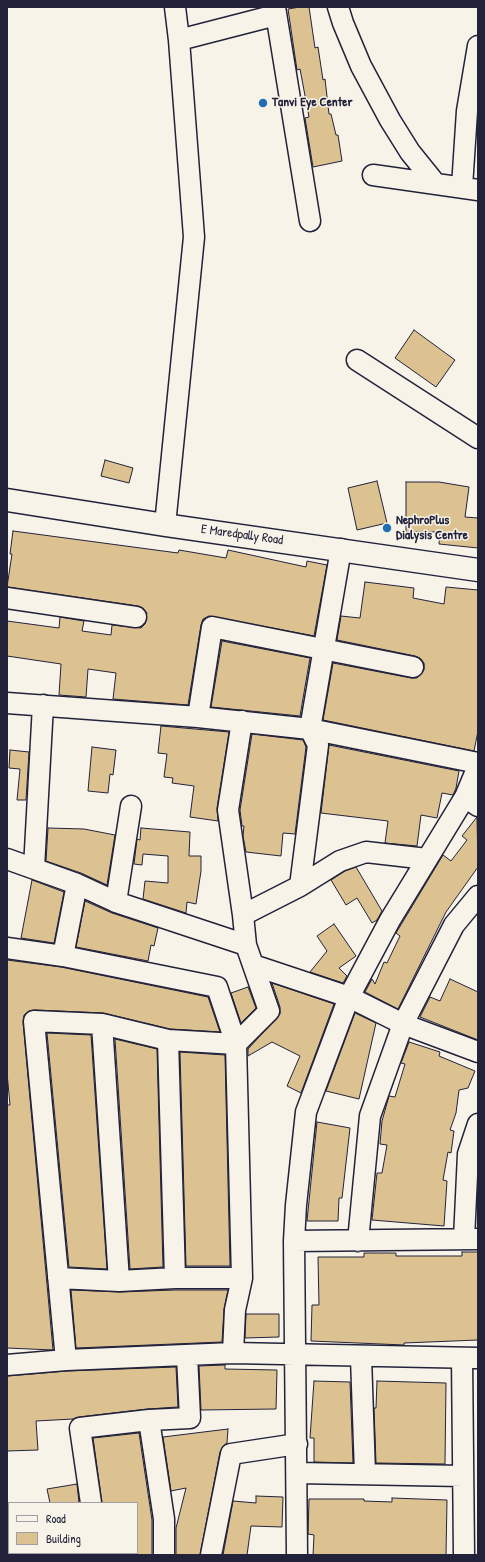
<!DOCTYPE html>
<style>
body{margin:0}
#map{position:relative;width:485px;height:1562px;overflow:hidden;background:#f7f3e8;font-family:"Patrick Hand",sans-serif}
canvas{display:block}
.frame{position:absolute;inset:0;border:8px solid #22223b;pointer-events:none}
.legend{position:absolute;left:8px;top:1502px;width:130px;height:52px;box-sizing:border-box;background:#f7f3e8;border:1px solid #a29fa3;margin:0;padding:5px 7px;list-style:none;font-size:12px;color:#22223b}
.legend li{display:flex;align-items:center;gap:8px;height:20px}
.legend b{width:20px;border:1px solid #a29fa3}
</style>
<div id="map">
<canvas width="485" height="1562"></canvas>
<div class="frame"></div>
<ul class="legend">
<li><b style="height:5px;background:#f7f3e8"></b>Road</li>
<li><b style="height:11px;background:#dcc191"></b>Building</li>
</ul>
</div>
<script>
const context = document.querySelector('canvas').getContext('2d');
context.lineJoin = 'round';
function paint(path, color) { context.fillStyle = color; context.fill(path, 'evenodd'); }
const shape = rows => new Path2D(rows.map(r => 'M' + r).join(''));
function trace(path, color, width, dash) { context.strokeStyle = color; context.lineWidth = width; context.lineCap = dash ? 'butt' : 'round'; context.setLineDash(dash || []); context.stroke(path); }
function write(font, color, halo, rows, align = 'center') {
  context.font = font + ' "Patrick Hand",sans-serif'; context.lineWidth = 3; context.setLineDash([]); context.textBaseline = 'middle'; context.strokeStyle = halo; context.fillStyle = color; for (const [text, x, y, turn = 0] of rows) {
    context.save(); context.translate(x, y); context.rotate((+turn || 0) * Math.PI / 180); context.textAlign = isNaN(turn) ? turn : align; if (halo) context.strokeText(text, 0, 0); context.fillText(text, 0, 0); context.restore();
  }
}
const building = shape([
 [300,7,309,7,315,48,318,47,323,80,325,79,329,114,331,114,336,135,338,135,342,161,313,167,305,118,309,117,300,69,297,70,288,9,300,7],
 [414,330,455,360,436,387,395,358,414,330],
 [105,460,133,468,129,483,101,476,105,460],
 [377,481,387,523,357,530,348,488,377,481],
 [406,482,439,482,469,487,465,517,478,518,478,548,439,544,440,532,406,532,406,482],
 [13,531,178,553,179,550,226,558,228,550,306,567,307,561,327,565,314,636,209,616,203,619,201,625,188,705,113,699,116,673,88,669,86,697,59,695,61,664,7,656,7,621,59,628,60,617,84,621,82,631,111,635,112,625,141,628,145,624,147,613,143,608,138,606,7,587,12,554,10,554,13,531],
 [365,582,414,588,413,598,444,604,446,587,478,590,478,731,474,751,323,720,333,663,411,678,417,678,424,670,424,663,420,658,415,656,337,640,341,616,360,618,365,582],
 [222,641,310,658,300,716,211,707,222,641],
 [161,726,229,732,217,808,218,821,190,817,194,786,172,783,173,778,164,777,167,754,158,753,161,726],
 [252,734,303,740,306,747,295,834,283,833,281,856,246,852,243,836,244,826,242,826,240,810,252,734],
 [329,745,459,771,456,788,453,795,442,793,437,818,421,815,417,846,385,843,388,821,321,813,329,745],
 [92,747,116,750,113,775,110,774,108,793,88,791,92,747],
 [10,750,29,752,26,800,17,800,20,769,9,768,10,750],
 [477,817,478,867,446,912,398,1009,365,992,372,979,375,984,384,962,387,963,400,936,396,933,440,860,443,855,451,861,467,840,462,836,477,817],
 [48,828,84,829,115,835,107,885,81,873,46,861,48,828],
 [141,828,190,832,189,856,201,856,201,871,196,904,187,902,186,913,143,899,145,881,168,883,168,856,143,854,142,865,134,864,137,839,140,840,141,828],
 [356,867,382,911,377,920,372,923,357,898,346,905,331,880,345,871,356,867],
 [32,880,64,892,54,943,21,938,32,880],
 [85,901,112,913,158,928,154,946,151,945,148,961,76,947,85,901],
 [334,924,356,956,339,968,347,976,343,983,310,972,327,951,317,936,334,924],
 [7,960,61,967,208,997,220,1032,170,1029,103,1013,35,1010,29,1011,24,1015,23,1022,53,1350,7,1348,7,1105,10,1105,7,1073,7,960],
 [450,979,478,992,478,1040,420,1017,430,997,440,1001,450,979],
 [272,983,334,1004,301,1093,287,1086,300,1056,272,1042,248,1056,248,1049,280,1014,280,1007,272,983],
 [248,987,256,1008,241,1023,231,993,248,987],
 [355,1013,376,1023,359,1099,326,1091,355,1013],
 [47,1033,91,1035,107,1269,69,1267,47,1033],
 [115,1039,157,1049,163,1267,130,1269,115,1039],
 [409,1042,440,1052,439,1056,475,1071,468,1088,459,1090,456,1113,450,1130,454,1131,451,1153,448,1152,443,1180,447,1181,444,1226,372,1220,377,1173,382,1173,387,1145,380,1144,382,1121,389,1096,395,1097,405,1064,401,1063,409,1042],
 [180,1052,225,1055,230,1266,186,1266,180,1052],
 [317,1122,350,1128,342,1198,339,1198,338,1221,307,1221,317,1122],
 [462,1252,478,1252,478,1340,404,1343,404,1345,311,1341,312,1305,319,1305,318,1257,364,1257,364,1253,396,1253,396,1256,462,1256,462,1252],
 [71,1290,120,1292,175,1290,228,1290,224,1309,222,1342,76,1348,71,1290],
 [246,1314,279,1314,279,1337,245,1338,246,1314],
 [225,1365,225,1369,277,1370,276,1409,201,1410,199,1366,225,1365],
 [176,1367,178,1407,148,1409,79,1417,73,1419,36,1421,38,1450,7,1451,7,1376,67,1371,176,1367],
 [314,1381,350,1382,353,1463,314,1462,314,1438,310,1438,314,1381],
 [377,1381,446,1383,445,1464,376,1463,374,1408,376,1408,377,1381],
 [228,1429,227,1443,223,1446,220,1452,200,1555,176,1555,176,1528,186,1488,171,1491,163,1437,228,1429],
 [139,1433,152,1520,152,1555,137,1555,137,1503,102,1503,93,1438,139,1433],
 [77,1484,79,1503,50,1503,47,1489,77,1484],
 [256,1496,283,1497,282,1527,251,1526,247,1555,223,1555,233,1501,256,1503,256,1496],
 [392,1498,447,1500,446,1555,313,1555,314,1535,308,1534,309,1499,364,1499,364,1501,392,1502,392,1498]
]);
paint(building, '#dcc191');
trace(building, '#22223b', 1);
const minor = shape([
 [275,7,310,221],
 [338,7,343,23,361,66,390,120,410,152,435,183],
 [179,40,276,15],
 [373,175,478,190],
 [462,187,467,111,478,46],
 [357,360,478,438],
 [165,525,194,237,179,40,175,7],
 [7,598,136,617],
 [7,703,198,717,310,729,341,549],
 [198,717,212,627,413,667],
 [242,721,228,810,243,915],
 [478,766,465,797,478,806],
 [7,859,77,884,116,902,246,945],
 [427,859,366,852,340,861,300,886,318,745,310,729,478,763],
 [34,868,43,705],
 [116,902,131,806],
 [7,948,63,956,217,987,236,1044,242,1278,235,1310,233,1353],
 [63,956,77,884],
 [253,965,349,997,403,1024,478,1052],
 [102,1024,119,1281],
 [168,1040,175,1278],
 [464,1239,468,1154,478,1124],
 [294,1241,478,1239],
 [358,1241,370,1116,403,1024,454,925,478,896],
 [58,1278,119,1281,175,1278,242,1278],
 [361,1357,365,1474],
 [462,1358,464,1555],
 [66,1360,34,1021,102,1024,168,1040,236,1044,269,1011,246,945,243,915,300,886],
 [7,1365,66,1360,233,1353,478,1358],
 [149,1420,164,1519,164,1555],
 [297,1473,463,1476],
 [91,1503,80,1428,149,1420,190,1418,187,1355],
 [87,1555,98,1553,98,1555],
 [211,1555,231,1454,297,1444],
 [297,1555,294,1241,296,1205,306,1112,349,997,390,920,465,797]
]);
const secondary = shape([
 [7,500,165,525,478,570]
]);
trace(minor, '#22223b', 23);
trace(secondary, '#22223b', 25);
trace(minor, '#f7f3e8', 20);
trace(secondary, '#f7f3e8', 22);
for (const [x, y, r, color] of [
 [263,103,5,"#1f6fb2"],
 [387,528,5,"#1f6fb2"]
]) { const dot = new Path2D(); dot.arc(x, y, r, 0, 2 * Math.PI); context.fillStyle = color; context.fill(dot); trace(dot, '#f7f3e8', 1.5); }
write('bold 13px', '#22223b', '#f7f3e8', [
 ["Tanvi Eye Center",272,103],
 ["NephroPlus",396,521],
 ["Dialysis Centre",396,536]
], 'left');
write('13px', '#22223b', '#f7f3e8', [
 ["E Maredpally Road",242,535,8]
]);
</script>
